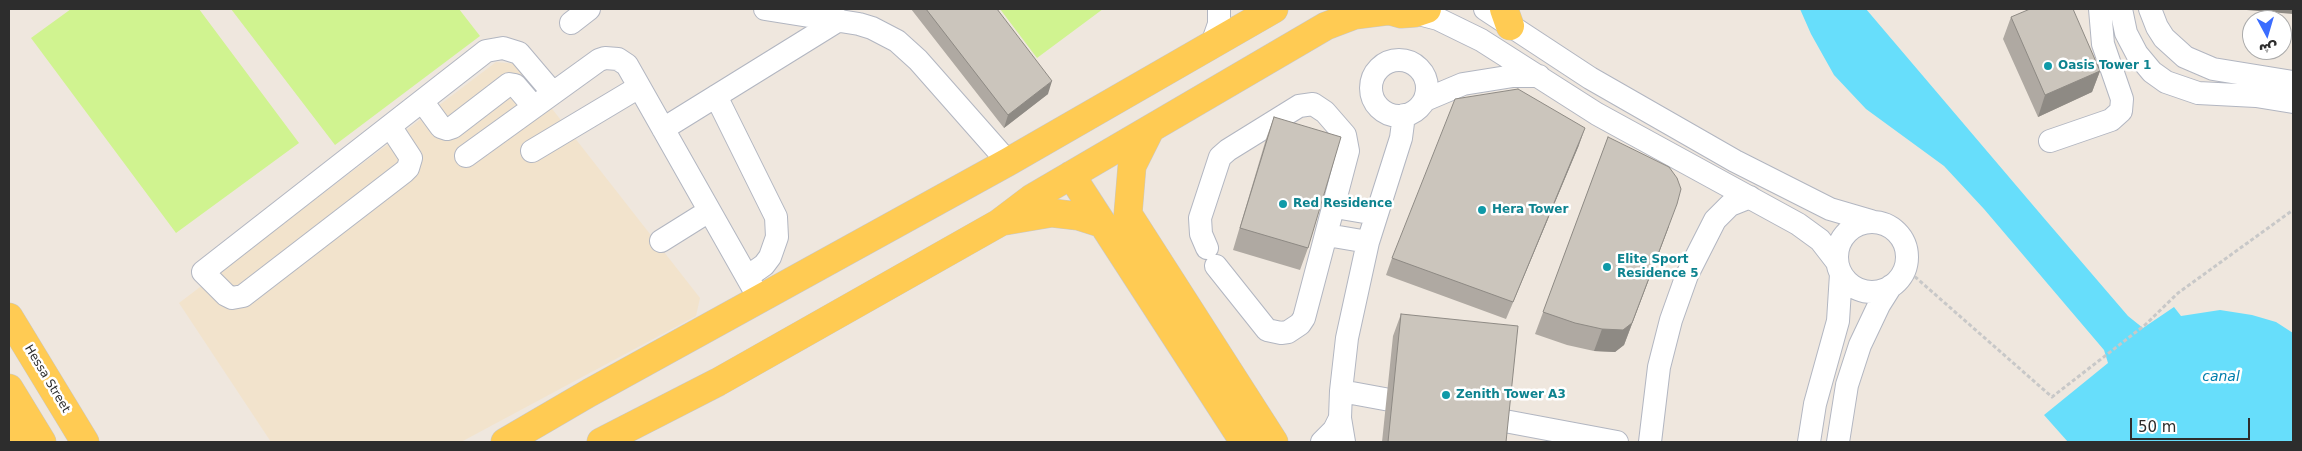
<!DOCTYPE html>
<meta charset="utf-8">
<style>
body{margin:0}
#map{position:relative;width:2302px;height:451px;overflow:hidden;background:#efe7de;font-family:"DejaVu Sans",Cairo,sans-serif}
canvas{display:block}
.frame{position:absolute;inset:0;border:10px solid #2d2d2d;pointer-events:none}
.north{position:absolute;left:2242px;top:10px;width:50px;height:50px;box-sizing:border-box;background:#fff;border:1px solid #ababab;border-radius:50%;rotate:174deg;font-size:14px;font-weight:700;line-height:20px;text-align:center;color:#2d2d2d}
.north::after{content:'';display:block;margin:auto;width:18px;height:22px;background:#3b6dff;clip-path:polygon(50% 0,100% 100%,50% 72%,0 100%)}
.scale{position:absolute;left:2130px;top:418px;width:120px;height:22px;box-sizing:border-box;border:2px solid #2d2d2d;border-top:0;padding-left:6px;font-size:15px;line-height:18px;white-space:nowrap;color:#2d2d2d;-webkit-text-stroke:4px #fff;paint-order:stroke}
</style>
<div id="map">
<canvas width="2302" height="451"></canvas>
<div class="frame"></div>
<div class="north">ش</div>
<div class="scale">50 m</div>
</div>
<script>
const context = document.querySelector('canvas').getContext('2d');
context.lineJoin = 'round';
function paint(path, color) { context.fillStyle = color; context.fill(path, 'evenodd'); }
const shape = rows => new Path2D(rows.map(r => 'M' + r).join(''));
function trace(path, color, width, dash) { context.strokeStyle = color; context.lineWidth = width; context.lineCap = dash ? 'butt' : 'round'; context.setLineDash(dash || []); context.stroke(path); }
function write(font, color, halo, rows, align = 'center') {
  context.font = font + ' "DejaVu Sans",sans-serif'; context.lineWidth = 5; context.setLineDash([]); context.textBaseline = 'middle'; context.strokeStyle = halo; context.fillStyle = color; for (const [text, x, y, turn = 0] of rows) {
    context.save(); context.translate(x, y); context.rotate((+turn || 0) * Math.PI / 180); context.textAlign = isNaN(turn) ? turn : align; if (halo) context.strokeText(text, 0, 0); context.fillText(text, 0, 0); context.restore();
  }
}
paint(shape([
 [496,62,517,64,700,298,696,316,461,442,271,442,179,303]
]), '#f2e3cc');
paint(shape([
 [71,9,199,9,299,143,176,233,31,38],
 [231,9,459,9,480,36,335,145],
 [1000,9,1103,9,1037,58]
]), '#d0f390');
paint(shape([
 [1800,9,1866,9,2043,217,2128,316,2143,328,2174,307,2181,316,2220,310,2252,315,2276,322,2293,333,2293,442,2068,442,2044,415,2108,363,2104,350,1984,209,1944,166,1866,109,1834,75,1811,34]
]), '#67defb');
const minor = shape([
 [765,9,859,24,872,28,897,41,918,60,1008,162],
 [1485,9,1590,78,1735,161,1830,209,1871,221],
 [2121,9,2126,33,2137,54,2152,72,2166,82,2198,93,2256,96,2293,102],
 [2150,9,2157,27,2164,38,2185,57,2213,69,2293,82],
 [1415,13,1438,19,1481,40,1597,114,1798,224,1820,240,1837,262],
 [571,23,589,9],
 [1212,44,1219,24,1219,9],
 '1371 88a28 28 0 1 1 56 0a28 28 0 1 1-56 0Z',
 [716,96,776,217,777,237,770,257,764,265,747,277],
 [1425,100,1463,84,1513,76,1539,76],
 [422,101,441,127,447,129,453,127,509,84,515,85,533,106],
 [390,126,411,158,408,168,404,172,243,296,232,298,226,295,203,272,486,51,503,48,519,53,553,93],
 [663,129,839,20],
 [2050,141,2111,120,2121,111,2122,99,2103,44,2100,9],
 [532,151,639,87],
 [466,156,599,60,605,58,618,59,627,65,760,300],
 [1335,207,1376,214],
 '1837 257a35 35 0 1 1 70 0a35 35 0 1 1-70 0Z',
 [1327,235,1368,242],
 [661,241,709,211],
 [1207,248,1201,234,1200,218,1220,157,1228,150,1299,106,1313,104,1325,112,1345,135,1348,151,1304,318,1300,324,1288,332,1281,333,1267,330,1216,266],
 [1341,391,1417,405],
 [1478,416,1617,442],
 [1322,442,1334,430,1340,418],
 [1344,442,1340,418,1341,391,1347,338,1368,242,1401,138,1404,115],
 [1650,442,1659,367,1671,320,1687,275,1715,220,1730,205,1750,197],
 [1809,442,1815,404,1838,321,1841,274],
 [1838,442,1847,385,1860,345,1879,305,1891,286]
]);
const major = shape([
 [1383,9,1401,14,1415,13,1427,9],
 [1504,9,1510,26],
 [1150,130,1132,166,1128,214,1274,442],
 [1071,175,1244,442],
 [1005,221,1052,213,1078,216,1103,224],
 [9,317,85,442],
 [9,388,42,442],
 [9,426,19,442],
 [505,442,589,393,1008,162,1274,9],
 [601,442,718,382,999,223,1032,198,1326,26,1355,15,1387,11]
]);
trace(minor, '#b2b6c1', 24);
trace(major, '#c8c8c8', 29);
trace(shape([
 [1905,268,2052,397,2145,325,2178,293,2293,210]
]), '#c8c8c8', 3, [4, 2.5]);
trace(minor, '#fff', 22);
trace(major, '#ffcb53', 28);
paint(shape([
 [911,9,997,9,1048,94,1004,128],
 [2011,17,2100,71,2092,92,2038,117,2003,39],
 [1274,117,1308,248,1300,270,1233,250,1266,139],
 [1608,137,1669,226,1624,345,1615,352,1594,351,1567,345,1535,334],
 [1579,145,1506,319,1386,275,1392,258],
 [1401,314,1506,442,1382,442,1393,336]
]), '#afa9a2');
paint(shape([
 [2235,9,2293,9,2293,14],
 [2100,71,2092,92,2038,117,2045,95],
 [1052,81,1048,94,1004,128,1008,115],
 [1585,128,1579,145,1506,319,1513,302],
 [1669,226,1624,345,1615,352,1594,351,1602,329]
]), '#8e8a84');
const building = shape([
 [926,9,997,9,1052,81,1008,115,926,9],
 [2030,9,2073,9,2100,71,2045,95,2011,17,2030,9],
 [1518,89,1585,128,1513,302,1392,258,1455,99,1518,89],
 [1274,117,1341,137,1308,248,1240,228,1274,117],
 [1608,137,1669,167,1677,178,1681,189,1677,204,1632,323,1623,330,1602,329,1575,323,1543,312,1608,137],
 [1401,314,1518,326,1506,442,1388,442,1401,314]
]);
paint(building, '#cbc5bc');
trace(building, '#8e8a84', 1);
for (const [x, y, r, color] of [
 [2048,66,5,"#0f9aa8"],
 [1283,204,5,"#0f9aa8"],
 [1482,210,5,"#0f9aa8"],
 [1607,267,5,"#0f9aa8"],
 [1446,395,5,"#0f9aa8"]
]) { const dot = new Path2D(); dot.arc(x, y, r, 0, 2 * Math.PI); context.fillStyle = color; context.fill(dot); trace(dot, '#fff', 2); }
write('bold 12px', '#0d838f', '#fff', [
 ["Oasis Tower 1",2058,66],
 ["Red Residence",1293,204],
 ["Hera Tower",1492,210],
 ["Elite Sport",1617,260],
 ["Residence 5",1617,274],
 ["Zenith Tower A3",1456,395]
], 'left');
write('12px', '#2d2d2d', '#fff', [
 ["Hessa Street",47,379,59]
]);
write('italic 14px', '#007ead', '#fff', [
 ["canal",2221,377]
]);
</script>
